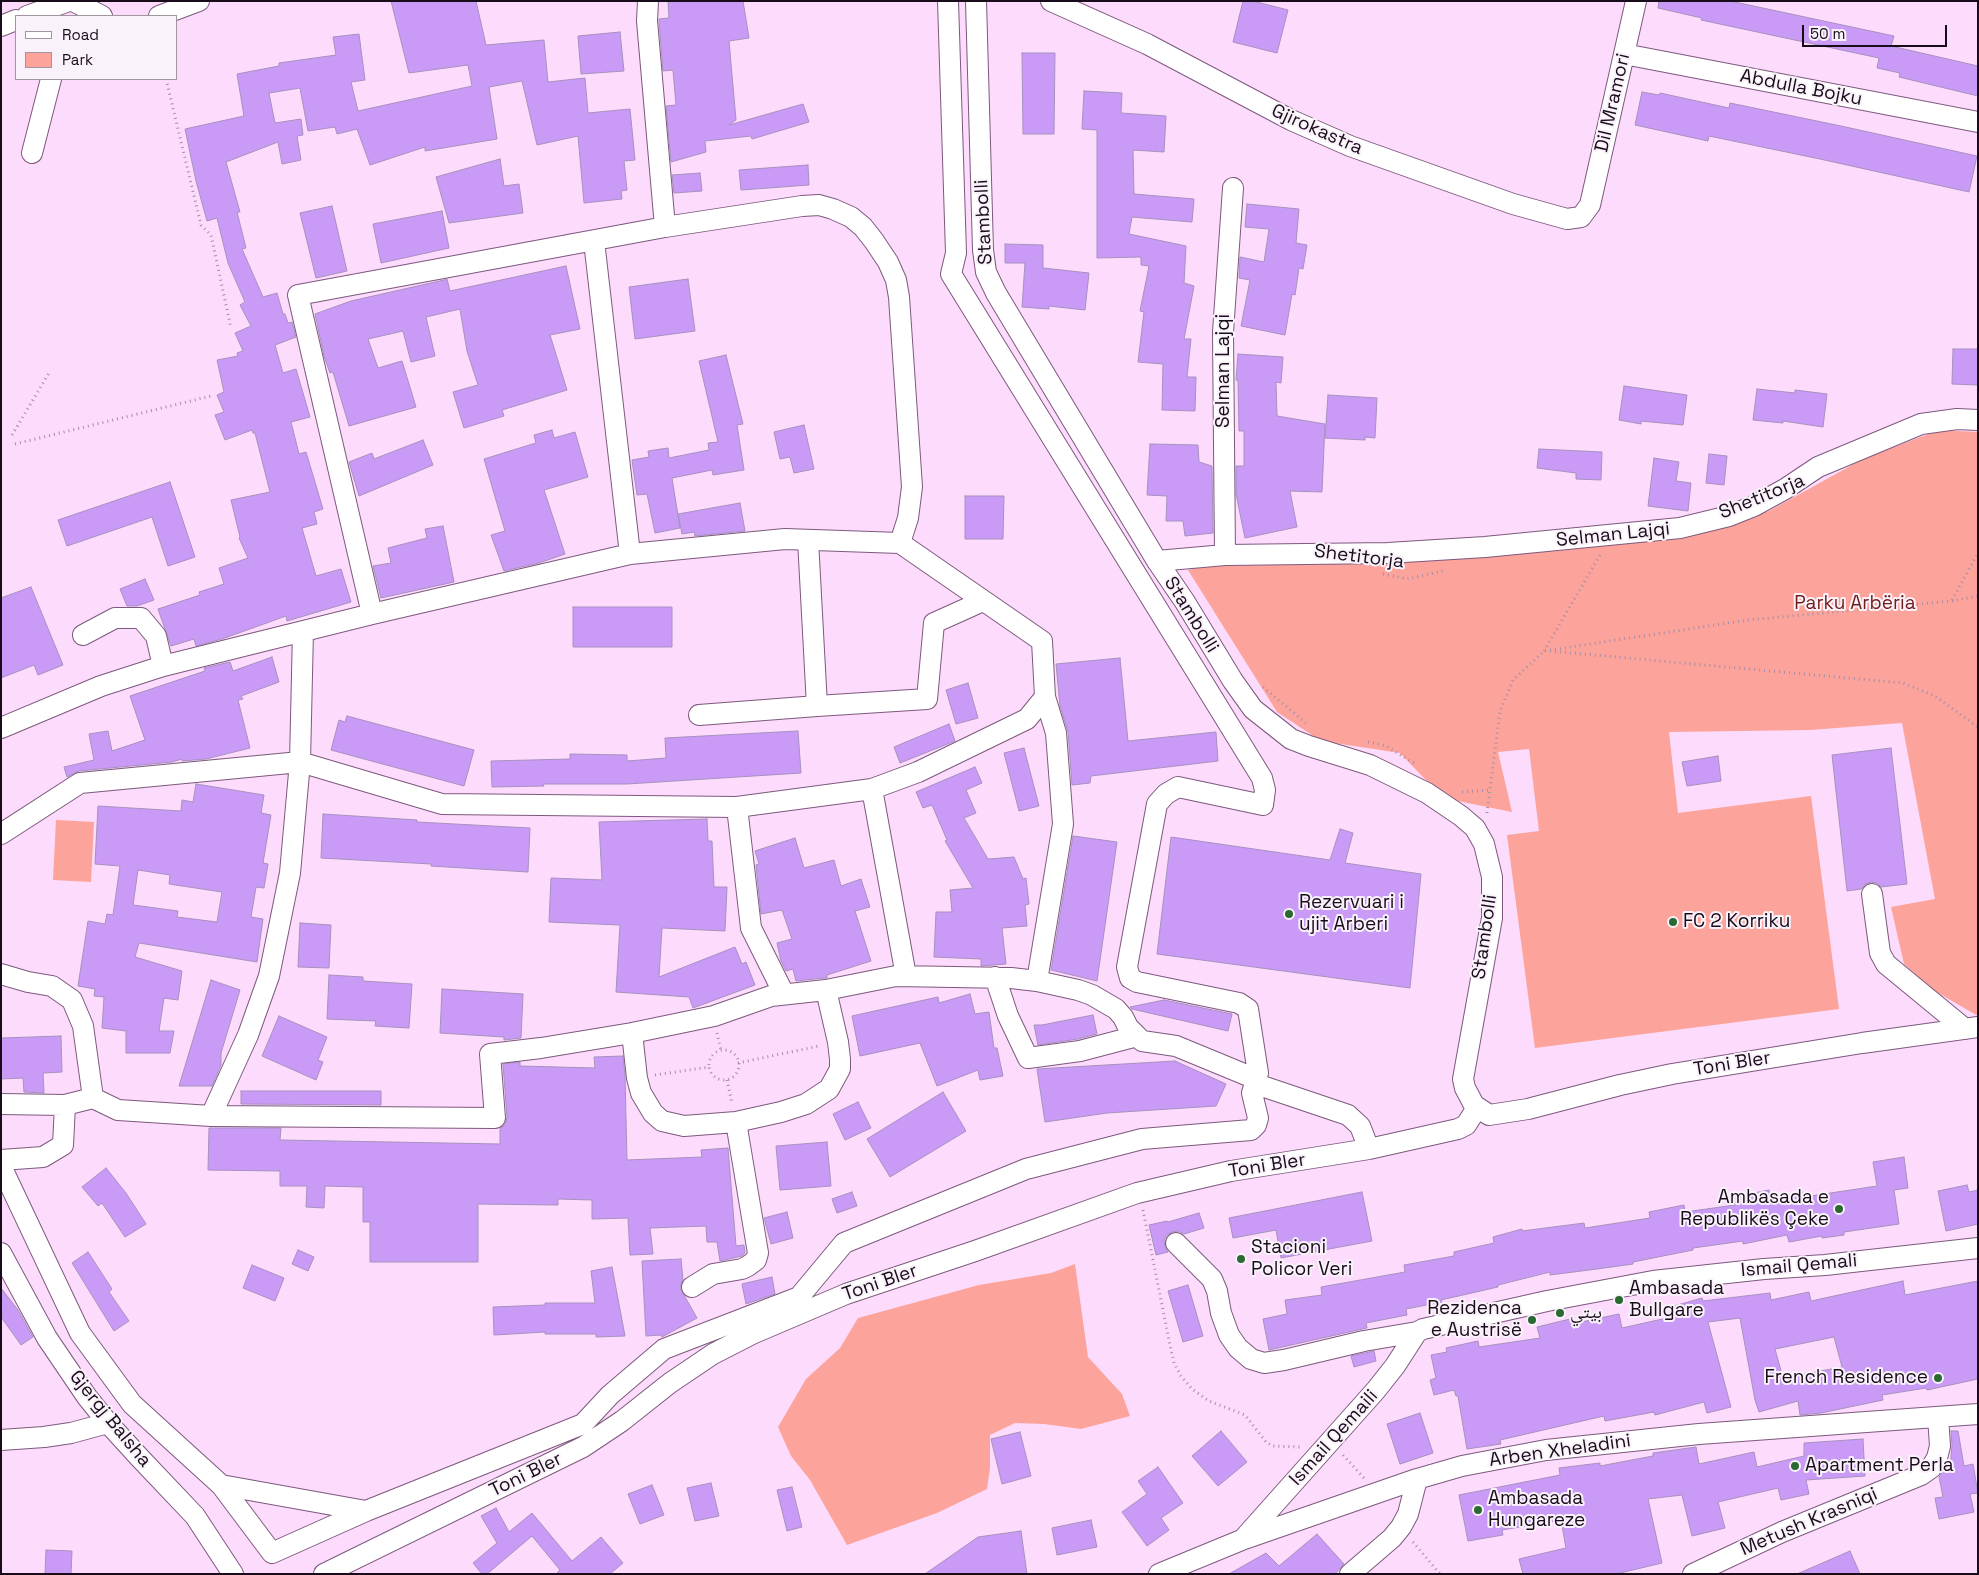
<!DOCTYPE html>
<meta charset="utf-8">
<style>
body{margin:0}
#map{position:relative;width:1979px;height:1575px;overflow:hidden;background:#fcdbfc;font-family:"Space Grotesk",sans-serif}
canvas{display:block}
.frame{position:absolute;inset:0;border:2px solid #190c1a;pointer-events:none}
.legend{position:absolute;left:15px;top:15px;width:162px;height:65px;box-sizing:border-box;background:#faf2fa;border:1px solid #a096a0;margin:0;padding:6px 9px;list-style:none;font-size:15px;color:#190c1a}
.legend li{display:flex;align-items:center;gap:10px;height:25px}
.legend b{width:25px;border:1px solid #a096a0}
.scale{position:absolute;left:1802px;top:25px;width:145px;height:22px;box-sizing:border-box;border:2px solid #190c1a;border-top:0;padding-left:6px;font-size:15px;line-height:18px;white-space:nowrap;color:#190c1a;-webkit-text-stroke:4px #faf2fa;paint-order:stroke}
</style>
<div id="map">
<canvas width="1979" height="1575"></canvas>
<div class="frame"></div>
<ul class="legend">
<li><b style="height:6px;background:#fff"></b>Road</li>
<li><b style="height:14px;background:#fca49b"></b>Park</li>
</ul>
<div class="scale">50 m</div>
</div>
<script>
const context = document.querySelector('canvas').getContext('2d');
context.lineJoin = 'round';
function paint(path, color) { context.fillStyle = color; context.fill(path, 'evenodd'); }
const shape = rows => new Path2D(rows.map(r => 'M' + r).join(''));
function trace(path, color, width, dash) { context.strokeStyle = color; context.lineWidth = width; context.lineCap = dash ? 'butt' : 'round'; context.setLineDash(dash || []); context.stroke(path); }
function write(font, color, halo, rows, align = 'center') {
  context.font = font + ' "Space Grotesk","Noto Naskh Arabic",sans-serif'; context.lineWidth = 4; context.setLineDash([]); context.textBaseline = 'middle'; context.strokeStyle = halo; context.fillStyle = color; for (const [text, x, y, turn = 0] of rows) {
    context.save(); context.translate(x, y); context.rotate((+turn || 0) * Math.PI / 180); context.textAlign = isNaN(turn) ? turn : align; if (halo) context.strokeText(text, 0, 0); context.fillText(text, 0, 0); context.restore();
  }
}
paint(shape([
 [1939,430,1978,432,1978,1016,1933,990,1904,964,1891,907,1935,899,1902,723,1810,730,1669,732,1678,813,1811,796,1839,1009,1535,1048,1507,835,1539,831,1529,749,1498,752,1512,812,1443,798,1400,753,1321,741,1277,712,1188,570,1205,566,1393,563,1691,536,1769,511,1863,459],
 [56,820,94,822,91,882,53,880],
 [1075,1264,1088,1357,1122,1394,1130,1416,1081,1429,1044,1424,1015,1423,990,1435,990,1468,987,1489,937,1513,847,1545,810,1480,791,1456,778,1427,806,1379,840,1348,858,1318,979,1285,1051,1273]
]), '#fca49b');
const building = shape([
 [391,1,476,1,486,45,544,40,548,82,585,78,588,113,630,109,635,160,624,161,627,190,621,191,622,199,584,203,578,136,537,145,522,81,489,87,497,139,425,151,425,147,370,165,357,129,337,134,335,127,308,131,300,88,269,93,275,123,301,119,303,135,297,136,301,160,282,164,278,142,226,162,240,212,237,212,246,248,242,249,263,297,277,293,283,314,285,314,288,323,292,322,296,337,275,345,283,373,296,369,310,417,291,422,299,454,306,452,323,509,314,512,317,524,302,528,316,576,341,569,351,602,287,621,286,616,222,639,196,646,194,639,171,646,158,609,200,595,199,592,224,584,219,568,248,558,239,538,240,537,231,500,270,492,255,433,253,433,252,430,225,440,215,415,224,412,217,395,224,392,217,360,238,356,237,353,243,351,235,333,251,326,240,305,245,302,228,263,217,218,207,221,196,181,185,129,244,116,237,74,279,66,279,63,336,55,333,37,359,34,365,80,351,82,358,111,472,86,468,65,409,73,391,1],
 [668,1,743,1,749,38,729,41,736,120,729,125,803,104,809,122,752,139,751,136,705,141,706,152,671,162,666,106,676,105,673,70,663,71,659,21,659,19,669,18,668,1],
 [1243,1,1253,1,1288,10,1277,53,1233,42,1243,1],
 [1659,1,1730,1,1894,36,1891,46,1978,66,1978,96,1899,77,1900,73,1877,68,1879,58,1701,20,1702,18,1658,8,1659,1],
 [620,32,624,71,581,74,578,36,620,32],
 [1022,53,1055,53,1054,134,1023,134,1022,53],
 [1084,91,1122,93,1121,113,1166,116,1164,152,1133,150,1134,194,1194,199,1192,222,1132,217,1129,234,1186,246,1184,283,1194,286,1184,339,1191,339,1187,377,1196,377,1195,411,1162,410,1163,364,1138,362,1144,312,1140,311,1149,266,1141,265,1141,257,1097,258,1097,130,1082,129,1084,91],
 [1642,92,1659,95,1660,93,1729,108,1730,103,1841,126,1977,156,1969,192,1820,159,1709,136,1708,141,1635,125,1642,92],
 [500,159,504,186,519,184,523,213,449,223,436,177,500,159],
 [808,165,809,185,741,190,739,170,808,165],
 [700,173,702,191,674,193,672,175,700,173],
 [1247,204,1299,209,1296,243,1307,245,1303,269,1299,268,1295,295,1292,294,1285,335,1241,326,1250,280,1239,278,1240,257,1264,262,1269,229,1245,227,1247,204],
 [332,206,347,271,316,278,300,213,332,206],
 [442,211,449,248,381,263,373,224,442,211],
 [1005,244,1043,245,1043,268,1089,273,1085,310,1049,306,1049,309,1022,307,1025,263,1005,263,1005,244],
 [566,266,580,329,550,335,567,390,502,410,504,416,464,428,453,392,478,385,467,351,460,309,426,317,435,356,411,362,403,331,368,339,378,368,402,361,416,407,349,426,333,372,330,373,324,356,315,314,351,301,444,280,447,279,450,291,566,266],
 [688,279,695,331,635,339,629,287,688,279],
 [1953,349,1978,349,1978,385,1952,384,1953,349],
 [1238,354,1283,357,1281,383,1276,382,1277,416,1325,424,1322,492,1290,491,1297,527,1245,538,1236,494,1236,466,1244,466,1244,431,1239,431,1238,380,1236,380,1238,354],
 [726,355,743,424,737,425,744,470,713,475,712,470,672,478,680,528,655,533,647,494,637,495,632,460,649,457,648,451,668,448,669,458,709,450,708,443,718,442,699,361,726,355],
 [1624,386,1687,395,1683,425,1641,421,1641,424,1619,420,1624,386],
 [1757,389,1795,393,1795,390,1827,394,1823,427,1783,421,1783,423,1753,420,1757,389],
 [1328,395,1377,398,1375,438,1365,437,1365,440,1325,438,1328,395],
 [804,425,814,469,794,473,790,457,780,459,774,432,804,425],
 [552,430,554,438,575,432,588,477,544,490,565,554,539,563,504,571,491,535,505,531,484,459,536,443,534,435,552,430],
 [423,440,433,465,359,496,349,462,372,453,374,459,423,440],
 [1150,444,1198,445,1199,462,1212,466,1213,533,1185,536,1183,521,1166,521,1167,496,1147,495,1150,444],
 [1539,449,1602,452,1601,480,1576,479,1576,473,1537,468,1539,449],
 [1709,454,1727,456,1724,485,1706,483,1709,454],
 [1654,458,1679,462,1676,481,1691,483,1688,511,1648,506,1654,458],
 [170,482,195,557,168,566,152,517,67,546,58,520,170,482],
 [965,496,1004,496,1003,539,965,539,965,496],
 [740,503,745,531,695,536,694,532,682,534,678,514,740,503],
 [443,526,454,582,381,598,373,566,391,563,388,548,427,538,425,529,443,526],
 [145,579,154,600,137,606,127,606,120,589,145,579],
 [31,587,63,665,38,675,34,665,1,678,1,598,31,587],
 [573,607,672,607,672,647,573,647,573,607],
 [272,657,279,682,241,696,243,699,238,700,250,748,206,759,182,761,182,759,172,762,79,771,67,777,64,767,94,760,89,734,108,731,112,751,145,740,130,696,205,671,204,668,230,662,233,671,272,657],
 [1120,658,1128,741,1216,732,1218,761,1091,776,1090,783,1072,785,1068,732,1060,706,1056,664,1120,658],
 [968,683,978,718,956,724,946,690,968,683],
 [347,716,474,750,464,786,331,750,339,720,345,722,347,716],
 [949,724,955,741,900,763,894,747,949,724],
 [798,731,801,773,627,784,543,784,544,786,492,787,491,761,570,759,570,754,627,755,627,761,666,758,665,738,798,731],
 [1024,748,1039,806,1019,811,1004,753,1024,748],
 [1891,748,1907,884,1881,887,1877,883,1871,882,1865,884,1861,889,1847,891,1832,755,1891,748],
 [1718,756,1721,781,1687,786,1682,762,1718,756],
 [975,767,982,783,966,790,976,813,964,818,988,859,1014,857,1023,879,1026,878,1029,904,1025,905,1027,926,1002,928,1006,964,981,966,981,959,934,957,936,912,952,912,950,890,973,888,945,841,947,840,932,805,923,808,916,792,975,767],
 [196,784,264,795,261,813,271,815,263,863,268,864,264,888,256,887,251,917,263,919,257,962,139,943,135,957,182,971,178,1000,164,998,159,1031,174,1031,170,1053,126,1053,126,1031,102,1028,104,997,94,996,95,989,78,986,88,921,105,924,107,914,113,915,120,866,95,864,98,806,181,811,182,800,193,802,196,784],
 [138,870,170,875,169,884,222,892,217,922,177,917,178,911,133,905,138,870],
 [323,814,417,820,417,822,530,828,528,872,431,866,431,864,321,858,323,814],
 [707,819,708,841,712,841,714,887,727,887,725,931,662,928,659,977,735,947,742,964,746,962,755,985,693,1008,689,997,616,992,620,925,549,922,551,878,602,880,599,822,707,819],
 [1340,829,1353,833,1345,863,1421,874,1410,988,1157,954,1171,837,1330,860,1340,829],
 [1073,836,1117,842,1097,981,1051,970,1073,836],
 [795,838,804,868,834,860,841,886,861,879,870,907,855,911,871,961,827,975,827,978,824,978,796,981,793,969,786,971,781,961,777,943,792,939,782,910,761,914,756,865,759,864,755,851,795,838],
 [300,923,331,925,329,968,298,967,300,923],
 [329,975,363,977,363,981,412,984,409,1028,375,1026,376,1021,327,1019,329,975],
 [211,980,240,990,221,1053,221,1065,212,1086,179,1086,211,980],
 [442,989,523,994,521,1038,504,1040,504,1037,440,1033,442,989],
 [970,994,975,1014,989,1012,994,1048,997,1048,1003,1076,980,1080,978,1070,937,1086,920,1043,860,1056,852,1016,938,997,939,1003,970,994],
 [1164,1000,1232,1014,1228,1031,1132,1009,1130,1007,1164,1000],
 [1093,1015,1097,1034,1078,1039,1038,1045,1034,1025,1042,1025,1093,1015],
 [279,1016,327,1037,318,1060,323,1062,316,1080,262,1056,279,1016],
 [61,1036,62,1072,43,1073,44,1093,24,1092,23,1078,1,1079,1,1038,61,1036],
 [623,1056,625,1076,627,1160,702,1157,701,1150,728,1148,736,1246,744,1245,745,1253,742,1256,720,1261,717,1242,707,1242,706,1226,650,1228,653,1254,630,1255,628,1218,592,1219,592,1200,558,1199,558,1205,478,1204,478,1262,370,1262,370,1222,363,1222,363,1187,325,1186,324,1208,306,1207,307,1186,280,1186,280,1171,208,1170,209,1128,281,1128,280,1140,500,1144,500,1129,505,1124,507,1117,503,1064,520,1062,520,1066,595,1068,594,1057,623,1056],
 [1175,1061,1226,1084,1216,1106,1107,1113,1045,1122,1037,1069,1175,1061],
 [241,1091,381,1091,381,1105,241,1104,241,1091],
 [943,1092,966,1131,890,1177,867,1139,943,1092],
 [858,1102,871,1128,845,1140,833,1114,858,1102],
 [827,1142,831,1186,780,1190,776,1146,827,1142],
 [1904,1157,1908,1188,1894,1190,1899,1224,1844,1232,1844,1235,1822,1238,1822,1236,1789,1242,1787,1235,1743,1244,1743,1241,1693,1248,1693,1250,1633,1262,1633,1264,1597,1269,1550,1275,1550,1272,1498,1285,1498,1287,1441,1300,1442,1302,1406,1309,1407,1315,1366,1323,1367,1328,1269,1350,1263,1319,1287,1314,1285,1300,1322,1295,1321,1287,1405,1272,1404,1265,1454,1256,1454,1252,1494,1243,1493,1237,1522,1229,1522,1231,1584,1223,1585,1228,1650,1218,1649,1212,1684,1205,1685,1212,1735,1205,1734,1197,1769,1190,1771,1198,1803,1192,1804,1197,1877,1186,1873,1162,1904,1157],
 [106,1168,126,1193,146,1224,125,1237,102,1203,98,1206,82,1187,106,1168],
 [1967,1185,1969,1192,1978,1190,1978,1224,1946,1231,1938,1191,1967,1185],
 [852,1192,857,1206,837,1213,832,1199,852,1192],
 [1362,1192,1372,1241,1281,1258,1276,1230,1233,1238,1229,1218,1362,1192],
 [787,1212,793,1238,771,1244,764,1218,787,1212],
 [1199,1213,1204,1228,1184,1234,1179,1231,1172,1232,1167,1235,1164,1240,1165,1247,1168,1252,1156,1255,1149,1225,1167,1221,1168,1222,1199,1213],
 [298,1250,314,1257,308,1271,292,1264,298,1250],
 [88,1252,112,1289,109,1292,129,1321,114,1331,72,1263,88,1252],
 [681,1259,683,1280,680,1288,697,1318,662,1337,661,1335,646,1336,642,1261,681,1259],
 [252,1265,284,1278,275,1301,243,1288,252,1265],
 [612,1267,625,1336,596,1337,596,1334,545,1334,545,1332,494,1335,493,1307,545,1305,545,1303,595,1303,591,1271,612,1267],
 [772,1277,775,1294,746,1304,742,1284,772,1277],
 [1903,1281,1905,1295,1978,1281,1978,1379,1927,1390,1926,1388,1882,1395,1883,1400,1821,1413,1800,1415,1798,1401,1759,1412,1755,1400,1740,1318,1708,1322,1731,1407,1707,1413,1704,1402,1655,1415,1654,1412,1605,1421,1604,1416,1500,1440,1501,1444,1467,1449,1458,1396,1456,1396,1454,1390,1434,1395,1430,1380,1436,1378,1431,1355,1447,1352,1446,1348,1478,1341,1479,1347,1540,1338,1537,1327,1570,1319,1572,1324,1619,1314,1622,1328,1676,1316,1674,1306,1702,1298,1703,1301,1770,1293,1771,1300,1809,1292,1811,1301,1903,1281],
 [1834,1337,1842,1367,1783,1378,1775,1349,1834,1337],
 [1188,1285,1203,1336,1183,1342,1168,1291,1188,1285],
 [1,1288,18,1310,33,1337,21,1345,1,1317,1,1288],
 [1374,1351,1376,1361,1354,1367,1351,1356,1374,1351],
 [1420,1413,1433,1453,1400,1464,1387,1424,1420,1413],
 [1221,1431,1247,1462,1218,1486,1192,1456,1221,1431],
 [1951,1431,1958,1431,1964,1466,1973,1464,1978,1493,1970,1494,1974,1512,1939,1519,1935,1498,1943,1497,1939,1477,1943,1471,1950,1469,1952,1445,1951,1431],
 [1020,1432,1031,1476,1002,1484,991,1439,1020,1432],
 [1863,1439,1865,1476,1806,1480,1809,1494,1781,1500,1778,1488,1718,1502,1725,1528,1692,1536,1682,1495,1648,1499,1662,1563,1616,1574,1523,1574,1519,1559,1566,1548,1561,1520,1502,1530,1503,1535,1468,1541,1459,1495,1560,1475,1559,1468,1600,1463,1600,1466,1653,1456,1653,1453,1696,1447,1699,1464,1754,1452,1757,1467,1804,1456,1804,1443,1863,1439],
 [1158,1467,1183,1503,1161,1518,1169,1530,1147,1546,1122,1512,1147,1494,1138,1481,1158,1467],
 [711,1483,719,1516,695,1521,687,1488,711,1483],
 [652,1485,664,1515,640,1524,628,1494,652,1485],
 [792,1487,802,1527,787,1531,777,1490,792,1487],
 [496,1508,509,1532,532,1513,572,1561,601,1537,623,1563,610,1574,556,1574,560,1570,532,1536,487,1574,482,1574,473,1563,497,1543,481,1516,496,1508],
 [1091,1520,1097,1547,1057,1555,1052,1528,1091,1520],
 [1021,1531,1027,1574,925,1574,978,1537,1021,1531],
 [1317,1534,1344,1564,1335,1574,1229,1574,1266,1553,1279,1566,1317,1534],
 [46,1550,72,1551,71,1574,45,1574,46,1550],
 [1850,1551,1860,1574,1797,1574,1850,1551]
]);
paint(building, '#c99bf7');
trace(building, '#a691be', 1);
const minor = shape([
 [73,1,102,16],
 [648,1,647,21,665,227],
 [976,1,983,250,986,272,996,293,1157,561,1185,602,1233,681,1253,709,1291,739,1309,746,1370,765,1427,793,1461,816,1475,828,1484,844,1492,877,1492,918,1463,1079,1465,1088,1474,1105,1489,1115,1528,1109,1620,1085,1672,1074,1862,1043,1978,1027],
 [1051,1,1147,44,1291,120,1350,146,1513,204,1567,219,1581,217,1590,205,1636,1],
 [27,16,69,1],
 [159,16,199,1],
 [1,26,16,20],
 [1624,54,1978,122],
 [32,153,51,79],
 [594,241,630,554],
 [1225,555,1223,332,1233,188],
 [1157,561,1225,555,1388,553,1485,547,1680,528,1729,516,1754,506,1785,489,1818,467,1921,424,1957,419,1978,420],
 [372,614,298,295,665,227,802,206,819,205,833,209,851,217,863,227,874,241,888,262,896,280,899,297,912,487,908,518,900,543],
 [83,635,115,618,141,618,156,636,163,666],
 [817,706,927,699,934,623,983,601],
 [699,715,817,706,808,540],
 [1,728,101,686,163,666,372,614,630,554,785,539,900,543,1042,641,1045,697,1027,719,918,772,872,789,737,807],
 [872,789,906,976],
 [1,834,80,783,300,762,442,804,737,807,751,928,784,994],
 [1872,894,1880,953,1886,964,1965,1029],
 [1,974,28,982,52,986,72,1000,83,1026,93,1098],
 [995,977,1008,1016,1028,1058,1080,1051,1137,1036],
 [1037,981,1063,824,1056,733,1045,697],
 [632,1033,637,1078,641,1093,653,1113,662,1121,684,1126,736,1122,781,1112,806,1104,829,1089,840,1069,840,1059,838,1042,826,990],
 [1,1104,65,1105,93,1098,118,1110,211,1116,495,1118,490,1054,541,1048,632,1033,714,1016,771,996,826,990,896,976,1011,978,1037,981,1078,990,1092,995,1116,1009,1123,1017,1128,1027,1142,1041,1176,1046,1256,1079,1259,1085,1348,1115,1360,1126,1369,1149],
 [211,1116,248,1035,269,976,290,873,300,762,303,631],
 [1,1160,43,1157,63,1145,65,1105],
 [1,1166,80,1333,132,1404,221,1485,366,1511,583,1424,610,1395,664,1349,799,1297,844,1243,1026,1169,1142,1139,1251,1130,1256,1125,1258,1118,1252,1093,1258,1073,1248,1009,1239,1003,1137,982,1130,978,1127,967,1157,804,1166,794,1178,787,1263,805,1265,790,1262,778,951,274,956,253,948,1],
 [1176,1243,1212,1279,1217,1291,1221,1313,1229,1335,1238,1348,1251,1359,1264,1363,1284,1360,1364,1341,1417,1332,1423,1329,1547,1301,1653,1281,1764,1269,1825,1265,1978,1248],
 [1,1253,47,1338,87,1397,108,1423,139,1457,195,1516,233,1574],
 [692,1287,713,1274,742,1269,748,1266,756,1260,758,1253,736,1122],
 [1,1440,44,1437,71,1433,108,1423],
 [221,1485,272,1553,366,1511],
 [1245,1537,1376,1390,1395,1366,1417,1332],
 [324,1574,583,1447,622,1421,670,1383,713,1354,752,1334,846,1294,975,1251,1137,1193,1231,1171,1369,1149,1458,1129,1466,1125,1477,1108],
 [1159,1574,1244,1539,1417,1479,1462,1466,1546,1450,1699,1434,1978,1414],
 [1350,1574,1392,1538,1401,1527,1408,1514,1417,1479],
 [1693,1574,1782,1532,1921,1475,1931,1468,1937,1458,1940,1446,1938,1417]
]);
trace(minor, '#7d597d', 22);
trace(shape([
 [166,79,201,225,211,235,231,328],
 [12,435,49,373],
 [15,444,211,396],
 [1383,574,1407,579,1443,571],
 [1952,600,1978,553],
 [1544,651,1600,555],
 [1550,651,1903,683,1935,696,1978,727],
 [1263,687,1306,723],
 [1368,742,1386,746,1414,763],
 [1462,792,1489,790],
 [1487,813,1500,711,1513,680,1544,651,1748,620,1952,601,1978,596],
 [717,1033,721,1050],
 '709 1065a15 15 0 1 1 30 0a15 15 0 1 1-30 0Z',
 [738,1063,819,1046],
 [655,1075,709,1067],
 [727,1080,732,1103],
 [1143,1210,1171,1350,1174,1363,1181,1376,1192,1389,1209,1401,1245,1415,1266,1442,1273,1446,1300,1447],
 [1343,1455,1364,1478],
 [1413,1542,1440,1574]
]), '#a68da7', 3, [1, 4]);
trace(minor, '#fff', 20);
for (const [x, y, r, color] of [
 [1289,914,5,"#2a6932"],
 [1673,922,5,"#2a6932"],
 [1839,1209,5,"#2a6932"],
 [1241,1259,5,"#2a6932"],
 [1619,1300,5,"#2a6932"],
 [1560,1313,5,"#2a6932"],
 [1532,1320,5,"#2a6932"],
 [1938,1378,5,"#2a6932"],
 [1795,1466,5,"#2a6932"],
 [1478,1510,5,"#2a6932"]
]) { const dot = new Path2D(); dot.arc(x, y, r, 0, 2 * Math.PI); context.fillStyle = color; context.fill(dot); trace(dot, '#faf2fa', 2); }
write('19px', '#190c1a', '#faf2fa', [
 ["Abdulla Bojku",1801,88,11],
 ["Dil Mramori",1613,103,-77],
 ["Gjirokastra",1317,130,24],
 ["Stambolli",984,222,-93],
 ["Selman Lajqi",1224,371,-90],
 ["Shetitorja",1762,497,-22],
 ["Selman Lajqi",1613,535,-6],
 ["Shetitorja",1359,557,7],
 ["Stambolli",1191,615,58],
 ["Stambolli",1485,937,-82],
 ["Toni Bler",1732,1064,-9],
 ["Toni Bler",1267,1166,-9],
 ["Ismail Qemali",1799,1266,-5],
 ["Toni Bler",880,1283,-19],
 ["Gjergj Balsha",110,1419,51],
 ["Ismail Qemaili",1334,1438,-48],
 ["Arben Xheladini",1560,1451,-8],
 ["Toni Bler",526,1475,-26],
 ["Metush Krasniqi",1809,1522,-23]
]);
write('19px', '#721c1a', '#faf2fa', [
 ["Parku Arbëria",1855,604]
]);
write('19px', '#190c1a', '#faf2fa', [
 ["Rezervuari i",1299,903],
 ["ujit Arberi",1299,925],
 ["FC 2 Korriku",1683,922],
 ["Ambasada e",1829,1198,"right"],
 ["Republikës Çeke",1829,1220,"right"],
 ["Stacioni",1251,1248],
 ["Policor Veri",1251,1270],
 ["Ambasada",1629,1289],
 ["Bullgare",1629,1311],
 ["Rezidenca",1522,1309,"right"],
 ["e Austrisë",1522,1331,"right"],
 ["بيتي",1570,1313],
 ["French Residence",1928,1378,"right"],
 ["Apartment Perla",1805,1466],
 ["Ambasada",1488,1499],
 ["Hungareze",1488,1521]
], 'left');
</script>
